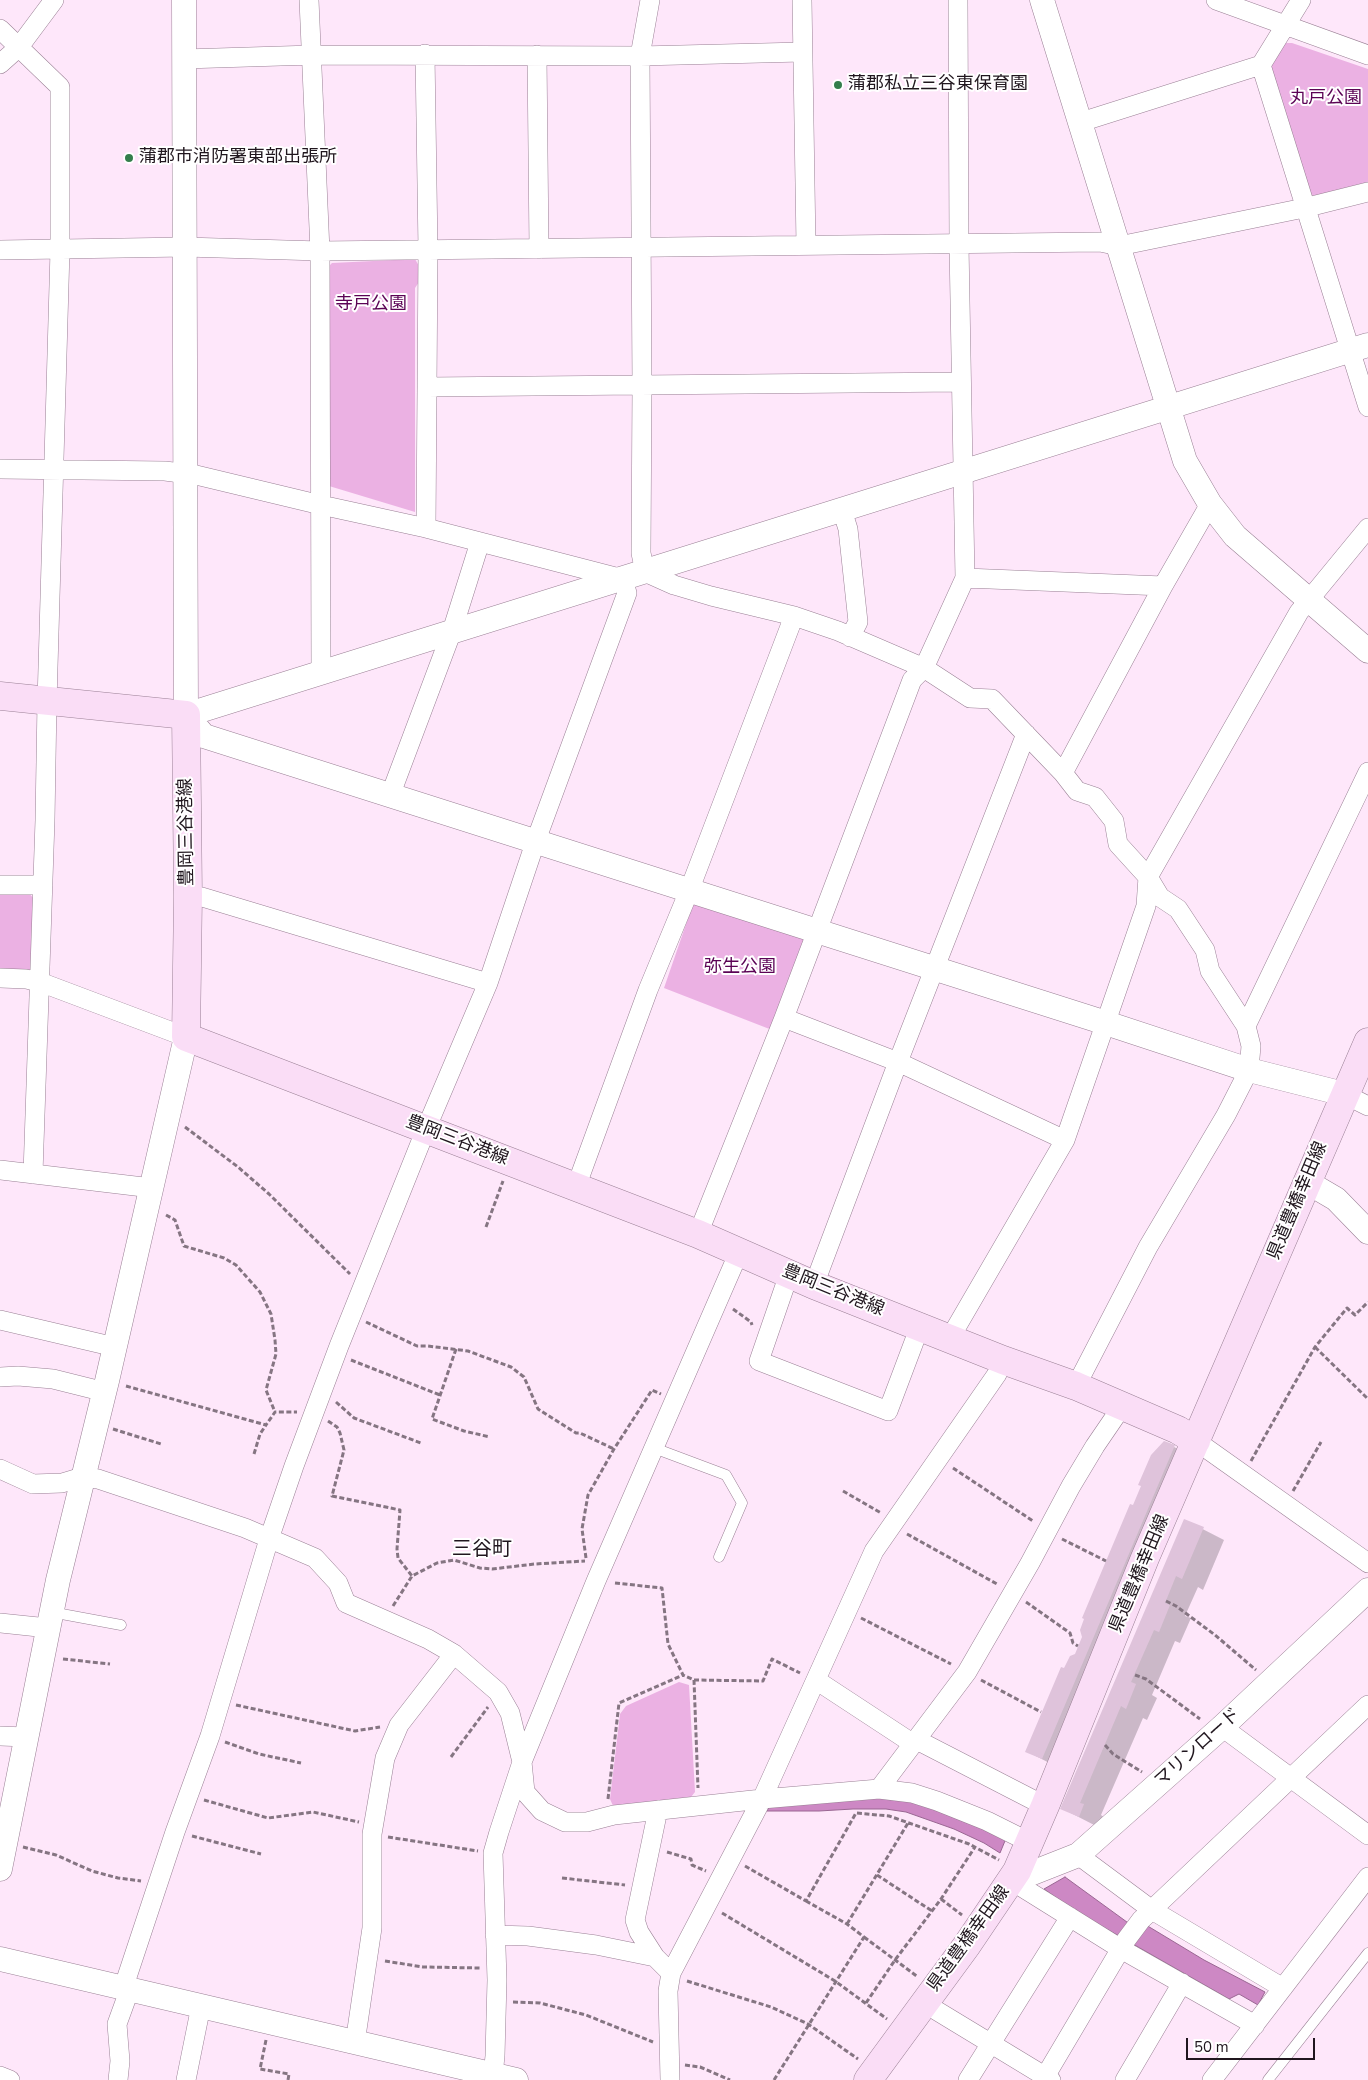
<!DOCTYPE html>
<meta charset="utf-8">
<style>
body{margin:0}
#map{position:relative;width:1368px;height:2080px;overflow:hidden;background:#fee7fa;font-family:"Nunito Sans",sans-serif}
canvas{display:block}
.scale{position:absolute;left:1186px;top:2038px;width:129px;height:22px;box-sizing:border-box;border:2px solid #20161e;border-top:0;padding-left:6px;font-size:15px;line-height:18px;white-space:nowrap;color:#20161e;-webkit-text-stroke:4px #fff;paint-order:stroke}
</style>
<div id="map">
<canvas width="1368" height="2080"></canvas>
<div class="scale">50 m</div>
</div>
<script>
const context = document.querySelector('canvas').getContext('2d');
context.lineJoin = 'round';
function paint(path, color) { context.fillStyle = color; context.fill(path, 'evenodd'); }
const shape = rows => new Path2D(rows.map(r => 'M' + r).join(''));
function trace(path, color, width, dash) { context.strokeStyle = color; context.lineWidth = width; context.lineCap = dash ? 'butt' : 'round'; context.setLineDash(dash || []); context.stroke(path); }
function write(font, color, halo, rows, align = 'center') {
  context.font = font + ' "Nunito Sans","Noto Sans JP",sans-serif'; context.lineWidth = 4; context.setLineDash([]); context.textBaseline = 'middle'; context.strokeStyle = halo; context.fillStyle = color; for (const [text, x, y, turn = 0] of rows) {
    context.save(); context.translate(x, y); context.rotate((+turn || 0) * Math.PI / 180); context.textAlign = isNaN(turn) ? turn : align; if (halo) context.strokeText(text, 0, 0); context.fillText(text, 0, 0); context.restore();
  }
}
paint(shape([
 [1285,43,1292,43,1368,69,1368,182,1314,196,1309,193,1271,67],
 [415,259,419,266,421,279,415,288,415,512,329,486,327,268,332,263],
 [0,892,28,892,34,899,32,968,24,974,0,973],
 [693,904,806,940,772,1030,664,988],
 [679,1682,689,1685,695,1792,691,1797,613,1806,610,1799,620,1714,626,1706]
]), '#ebb1e3');
const water = shape([
 [871,1796,921,1802,1007,1836,1000,1853,984,1843,954,1829,906,1812,886,1809,853,1809,819,1811,767,1811,771,1802,871,1796],
 [1065,1877,1131,1925,1146,1925,1204,1960,1265,1992,1258,2005,1239,1994,1229,1999,1075,1911,1044,1889,1065,1877]
]);
paint(water, '#cd88c4');
trace(water, '#996692', 1);
paint(shape([
 [1165,1442,1196,1459,1063,1770,1026,1751,1064,1669,1076,1655,1133,1507],
 [1185,1520,1224,1540,1203,1590,1198,1587,1185,1616,1191,1618,1180,1643,1175,1641,1152,1695,1157,1698,1147,1720,1143,1718,1101,1815,1105,1818,1100,1828,1061,1808]
]), '#0003');
paint(shape([
 [1164,1441,1175,1445,1042,1759,1025,1752,1061,1667,1064,1668,1070,1656,1075,1654,1082,1637,1080,1630,1084,1619,1082,1618,1130,1504,1133,1505,1141,1486,1138,1485,1151,1455],
 [1184,1519,1204,1527,1182,1579,1176,1576,1165,1603,1170,1605,1159,1632,1154,1630,1131,1682,1136,1684,1126,1709,1121,1706,1080,1803,1084,1804,1079,1817,1060,1809]
]), '#dfc3db');
const service = shape([
 [654,1448,726,1475,742,1503,719,1557],
 [51,1612,121,1625],
 [1268,2080,1368,1953]
]);
const minor = shape([
 [309,0,320,251,321,674],
 [650,0,640,56,642,386,641,553,645,572,674,585,711,596,794,616,838,631,924,668,970,698,992,699,1063,773,1077,791,1095,797,1114,821,1118,844,1148,877,1160,897,1178,909,1205,950,1210,971,1246,1026,1251,1046,1249,1070,1226,1115,1148,1247,1076,1386],
 [802,0,806,245],
 [1216,0,1368,55],
 [0,29,60,87,60,250,47,702,45,820,33,1174],
 [425,54,428,250,426,528],
 [537,55,539,249],
 [184,59,313,55,640,56,802,52],
 [0,64,19,47,54,0],
 [1261,65,1368,407],
 [1081,122,1261,65,1301,0],
 [0,250,185,247,320,251,1100,242,1119,246,1304,208,1368,192],
 [427,387,960,382],
 [0,469,165,471,196,475,321,505,426,528,623,579,627,593,535,843,488,983,426,1129,339,1346,294,1466,269,1539,210,1736,175,1832,123,1989],
 [842,510,848,529,858,622,850,637],
 [965,578,1163,586],
 [1063,773,1163,586,1210,504],
 [390,796,452,631,480,542],
 [0,885,43,885],
 [188,896,202,897,488,983],
 [0,978,26,979,40,982,186,1037],
 [784,1018,898,1062,1065,1140],
 [1246,1026,1368,772],
 [1344,1094,1368,1106],
 [0,1170,152,1188],
 [576,1187,648,990,689,891,794,616],
 [698,1234,784,1018,912,680,924,668,965,578,959,245,958,0],
 [789,1274,759,1361,888,1411,920,1326],
 [814,1285,898,1062,1026,734],
 [0,1320,115,1347],
 [950,1338,1065,1140,1146,906,1148,877,1299,612,1368,528],
 [0,1377,18,1376,53,1379,105,1392],
 [1196,1441,1368,1563],
 [0,1469,33,1484,62,1483,82,1477,98,1479,245,1528,315,1558,338,1583,346,1603,428,1639,454,1654,498,1692,510,1713,522,1762,525,1792,542,1811,565,1822,587,1822,614,1815,762,1799,879,1789,912,1793,937,1801,987,1821,1029,1842],
 [0,1623,48,1628],
 [816,1680,912,1743],
 [1222,1727,1368,1835],
 [0,1736,26,1737],
 [915,1739,1045,1806],
 [879,1789,967,1672,1030,1563,1071,1486,1095,1446,1123,1405],
 [1078,1855,1152,1910,1283,1988],
 [1012,1881,1121,1949,1255,2025],
 [495,1935,528,1936,596,1945,655,1957,671,1973],
 [655,1957,639,1932,635,1920,658,1810],
 [924,2003,1051,2080],
 [355,2043,372,1928,372,1834,385,1758,399,1725,454,1654],
 [493,2075,495,2056,497,1980,493,1853,499,1832,522,1762,596,1581,739,1252],
 [0,2076,10,2080],
 [118,2080,120,2061,117,2024,129,1991],
 [186,2080,201,2006],
 [670,2080,668,1991,671,1973,762,1799,874,1551,997,1374,1003,1360],
 [968,2080,1070,1917],
 [1043,2080,1126,1940,1141,1920,1368,1705],
 [1125,2080,1182,1983],
 [1212,2080,1368,1877]
]);
const tertiary = shape([
 [184,0,186,715,204,736,1106,1023,1249,1070,1344,1094],
 [1042,0,1185,461,1210,504,1235,536,1368,651],
 [186,715,1368,345],
 [1307,1182,1336,1199,1368,1232],
 [0,1869,58,1580,107,1381,186,1037],
 [1012,1881,1078,1855,1222,1727,1368,1590],
 [0,1959,516,2080]
]);
const secondary = shape([
 [0,696,186,715,188,896,186,1037,698,1234,814,1285,1003,1360,1076,1386,1178,1430,1196,1441],
 [868,2080,967,1945,1017,1871,1045,1806,1145,1558,1368,1042]
]);
trace(service, '#9a8095', 11);
trace(minor, '#9a8095', 20);
trace(tertiary, '#9a8095', 25);
trace(secondary, '#9a8095', 29);
trace(shape([
 [185,1127,238,1167,269,1194,350,1274],
 [166,1215,175,1220,184,1246,224,1258,236,1265,260,1292,271,1314,275,1340,276,1354,266,1390,275,1412],
 [486,1227,503,1181],
 [733,1309,751,1322,752,1325],
 [366,1322,417,1346,428,1346,468,1351,511,1367,524,1377,538,1409,576,1433,580,1433,614,1449],
 [1315,1347,1368,1399],
 [456,1349,432,1419,464,1431,490,1437],
 [351,1360,440,1395],
 [126,1386,266,1425,275,1412,297,1412],
 [336,1402,354,1418,421,1443],
 [328,1421,337,1427,340,1433,344,1450,332,1496,400,1510,397,1549,398,1558,412,1576],
 [113,1429,161,1444],
 [254,1454,260,1434,266,1425],
 [1251,1461,1315,1347,1347,1308,1355,1315,1368,1302],
 [953,1468,1033,1521],
 [843,1491,881,1513],
 [1293,1491,1321,1442],
 [907,1534,997,1584],
 [1062,1539,1106,1561],
 [586,1558,582,1529,588,1495,614,1449,652,1390,661,1394],
 [615,1583,662,1588,668,1644,683,1675,694,1680,698,1788],
 [1166,1601,1176,1606,1215,1635,1256,1670],
 [1026,1602,1070,1633,1073,1643,1078,1646],
 [393,1606,412,1576,437,1563,454,1560,480,1568,492,1569,535,1564,585,1561],
 [861,1618,951,1664],
 [63,1659,110,1664],
 [1135,1675,1146,1679,1200,1719],
 [694,1680,763,1681,772,1659,800,1673],
 [981,1680,1041,1712],
 [236,1705,355,1731,380,1727],
 [225,1742,259,1754,301,1763],
 [1105,1745,1113,1754,1142,1772],
 [451,1757,488,1707],
 [608,1799,619,1703,683,1675],
 [204,1800,268,1818,313,1812,359,1822],
 [192,1836,261,1854],
 [388,1837,478,1851],
 [23,1847,56,1855,92,1871,118,1878,141,1881],
 [667,1852,691,1859,692,1865,706,1871],
 [745,1866,806,1901,856,1813,889,1816,969,1844,999,1860],
 [877,1875,932,1911],
 [562,1878,625,1885],
 [941,1899,962,1915],
 [722,1913,835,1981,887,2019],
 [847,1924,908,1823],
 [864,1937,918,1977],
 [385,1961,423,1967,481,1968],
 [687,1981,771,2007,808,2024,858,2059],
 [513,2002,540,2003,586,2015,653,2042],
 [866,2003,895,1960,941,1899,975,1847],
 [266,2040,260,2069,289,2074,288,2080],
 [685,2065,700,2067,730,2080],
 [774,2080,864,1937,847,1924,806,1901]
]), '#857582', 3, [5, 2.5]);
trace(service, '#fff', 10);
trace(minor, '#fff', 19);
trace(tertiary, '#fff', 24);
trace(secondary, '#faddf6', 28);
for (const [x, y, r, color] of [
 [838,85,5,"#347e4c"],
 [129,158,5,"#347e4c"]
]) { const dot = new Path2D(); dot.arc(x, y, r, 0, 2 * Math.PI); context.fillStyle = color; context.fill(dot); trace(dot, '#fff', 2); }
write('18px', '#20161e', '#fff', [
 ["蒲郡私立三谷東保育園",848,85],
 ["蒲郡市消防署東部出張所",139,158]
], 'left');
write('18px', '#5b0355', '#fff', [
 ["丸戸公園",1326,99],
 ["寺戸公園",371,305],
 ["弥生公園",740,968]
]);
write('18px', '#20161e', '#fff', [
 ["豊岡三谷港線",187,832,-91],
 ["豊岡三谷港線",457,1141,21],
 ["県道豊橋幸田線",1298,1201,-67],
 ["豊岡三谷港線",833,1291,22],
 ["県道豊橋幸田線",1140,1574,-67],
 ["マリンロード",1198,1748,-42],
 ["県道豊橋幸田線",969,1939,-54]
]);
write('20px', '#20161e', '#fff', [
 ["三谷町",482,1550]
]);
</script>
